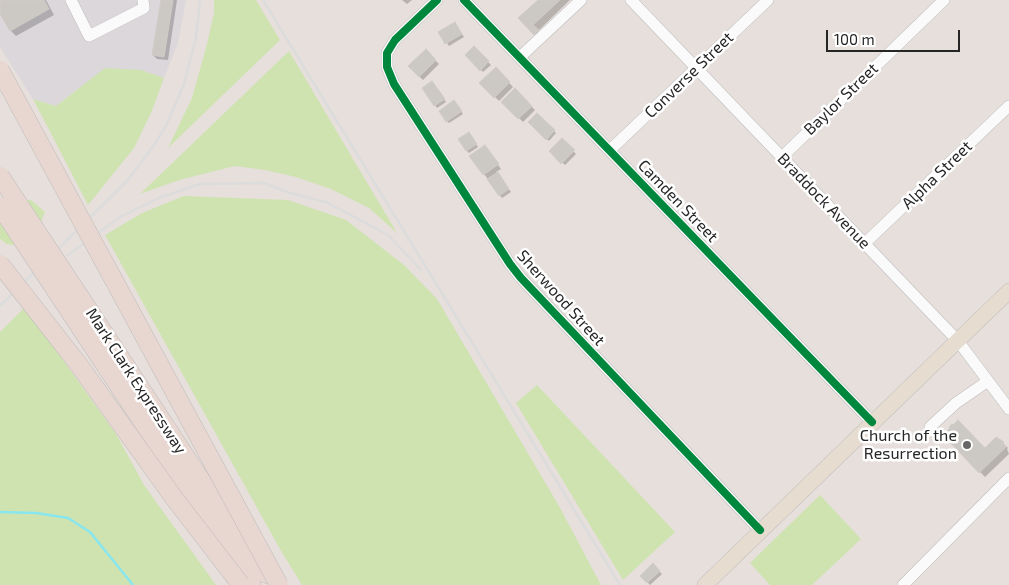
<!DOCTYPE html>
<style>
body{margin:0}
#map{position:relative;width:1009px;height:585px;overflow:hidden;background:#e6dfdb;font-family:"Exo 2",sans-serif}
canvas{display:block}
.scale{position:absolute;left:826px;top:30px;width:134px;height:22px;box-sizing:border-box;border:2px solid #262626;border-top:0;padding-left:6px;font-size:15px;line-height:18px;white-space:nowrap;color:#262626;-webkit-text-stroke:4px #fff;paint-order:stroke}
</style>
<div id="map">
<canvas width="1009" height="585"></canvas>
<div class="scale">100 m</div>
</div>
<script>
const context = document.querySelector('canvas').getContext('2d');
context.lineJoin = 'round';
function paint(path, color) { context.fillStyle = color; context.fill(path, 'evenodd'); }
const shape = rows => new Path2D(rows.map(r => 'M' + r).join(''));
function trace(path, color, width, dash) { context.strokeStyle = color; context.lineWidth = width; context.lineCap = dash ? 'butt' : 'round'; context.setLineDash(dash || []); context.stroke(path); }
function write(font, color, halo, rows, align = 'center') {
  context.font = font + ' "Exo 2",sans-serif'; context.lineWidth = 5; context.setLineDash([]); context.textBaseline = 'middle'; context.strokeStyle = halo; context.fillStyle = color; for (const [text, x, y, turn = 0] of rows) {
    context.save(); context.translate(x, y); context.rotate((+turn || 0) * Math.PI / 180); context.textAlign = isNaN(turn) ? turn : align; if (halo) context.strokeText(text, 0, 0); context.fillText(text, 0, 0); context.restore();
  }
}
paint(shape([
 [0,0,186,0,178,43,164,78,141,70,77,89,56,106,33,99,0,47]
]), '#dbd7db');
paint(shape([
 [214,0,256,0,280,40,168,148,192,98,207,44,214,13],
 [289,51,397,233,369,208,331,189,296,177,265,170,235,166,179,180,140,194],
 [105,68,141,70,164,78,151,113,134,148,88,205,33,99,56,106],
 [184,196,288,200,346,220,404,265,437,299,559,506,601,585,302,585,280,549,105,235,142,213],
 [31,200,45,212,38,229,20,246,7,244,0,239,0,209,13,202],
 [25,307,116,434,144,485,216,585,0,585,0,332],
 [537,385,675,532,623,580,516,403],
 [820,495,861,539,812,585,770,585,750,563]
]), '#cfe3b1');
paint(shape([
 [0,0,46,0,54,15,16,36,11,31,0,11],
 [162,0,177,0,168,60,157,59,153,55],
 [402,0,412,0,407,4],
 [540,0,570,0,538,31,543,37,540,39,520,19],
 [457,26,464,37,449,46,440,32],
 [474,48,491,65,483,72,467,55],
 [426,51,439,64,423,80,410,67],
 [496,69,513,87,499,101,481,83],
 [434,85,446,102,437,108,435,105],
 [515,90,535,110,523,122,503,102],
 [456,104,463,114,449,123,447,121],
 [537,114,556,133,549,141,530,122],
 [471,136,478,147,469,153,467,151],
 [562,139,576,154,565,165,550,151],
 [485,147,501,169,496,172,511,192,502,198,484,174],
 [944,435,985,449,1001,441,1008,448,1007,449,1009,454,985,477],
 [653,565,662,574,650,585,642,576]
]), '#0003');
trace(shape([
 [0,512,36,513,68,518,90,532,133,585]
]), '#88e6ee', 2.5);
const building = shape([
 [0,0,44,0,49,9,10,31,0,14,0,0],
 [161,0,173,0,164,57,152,55,161,0],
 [538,0,560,0,533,25,539,30,534,35,518,18,538,0],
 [455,22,462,34,445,44,438,32,455,22],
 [474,46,489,61,480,71,465,55,474,46],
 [426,49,436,60,419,77,408,66,426,49],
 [496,67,510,82,494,98,479,83,496,67],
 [432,81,445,99,434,106,422,88,432,81],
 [515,88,532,106,518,119,501,102,515,88],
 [454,100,462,111,446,122,439,111,454,100],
 [537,113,555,130,546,140,528,122,537,113],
 [469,132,477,144,466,151,458,139,469,132],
 [562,138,575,150,561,164,549,151,562,138],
 [485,145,499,164,483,175,469,156,485,145],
 [498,172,509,189,499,196,487,179,498,172],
 [958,420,985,448,996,437,1004,442,1002,443,1006,447,979,473,943,435,950,428,949,427,952,424,953,425,958,420],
 [653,563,660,571,647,583,640,576,653,563]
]);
paint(building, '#ccc8c4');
trace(building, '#d1cbc7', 1);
const minor = shape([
 [71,0,89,36,144,8,143,0],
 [437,0,395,40,387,53,387,67,394,84,510,264,521,278,760,530],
 [464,0,872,422],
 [631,0,958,341,1009,409],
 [520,57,581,0],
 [610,150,768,0],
 [782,157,944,0],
 [864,244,1009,106],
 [930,427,956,403,988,381],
 [903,585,1009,478]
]);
const major = shape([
 [705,585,1009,291]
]);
const highway = shape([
 [143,392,205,486,266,574],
 [130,403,252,585]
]);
trace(minor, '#bebdbd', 12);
trace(major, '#bebcbb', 16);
trace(highway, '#bebcbb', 19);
trace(minor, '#fbfafa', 11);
trace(major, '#e6dcd0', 15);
trace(highway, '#e8d6d1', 18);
trace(shape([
 [263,0,620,585],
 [68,255,120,217,159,198,200,184,264,183,290,193,326,202,362,221,388,235,421,270],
 [0,306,127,181,154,145,166,126,184,84,196,38,200,0]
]), '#dcdcdd', 2.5);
const highwayBridge = shape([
 [0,70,279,585],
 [0,176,143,392],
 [0,206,130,403],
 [0,264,79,365,174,498,241,585]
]);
trace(highwayBridge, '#bebcbb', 19, []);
trace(highwayBridge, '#e8d6d1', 18);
trace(shape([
 [437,0,395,40,387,53,387,67,394,84,510,264,521,278,760,530],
 [464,0,872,422]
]), '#00873e', 8);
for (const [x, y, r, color] of [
 [967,445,5,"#696765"]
]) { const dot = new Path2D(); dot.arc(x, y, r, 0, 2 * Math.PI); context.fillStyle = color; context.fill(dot); trace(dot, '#fff', 2); }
write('16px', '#262626', '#fff', [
 ["Converse Street",689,75,-44],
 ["Baylor Street",841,99,-44],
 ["Alpha Street",937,175,-44],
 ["Camden Street",678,201,46],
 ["Braddock Avenue",824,201,46],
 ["Sherwood Street",561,298,48],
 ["Mark Clark Expressway",136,381,57]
]);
write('16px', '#262626', '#fff', [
 ["Church of the",957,436],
 ["Resurrection",957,454]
], 'right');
</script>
